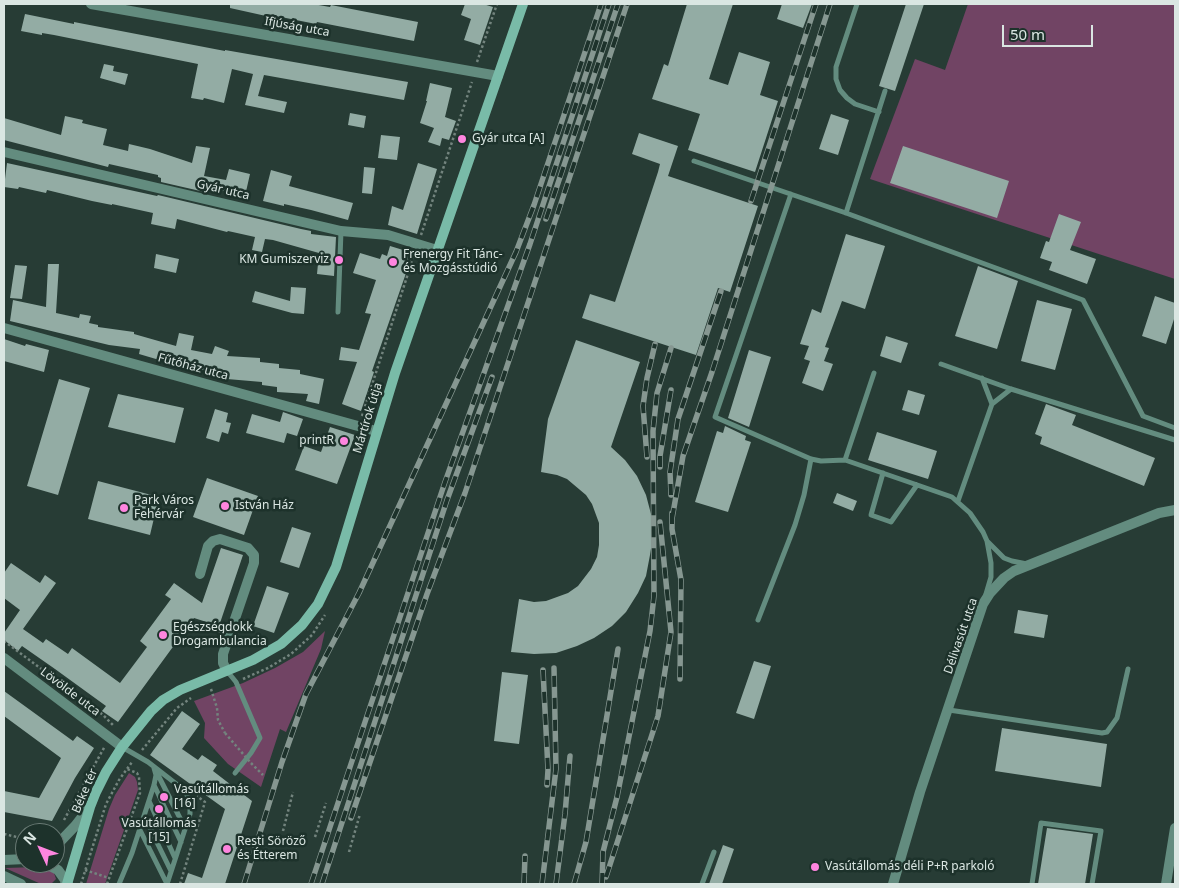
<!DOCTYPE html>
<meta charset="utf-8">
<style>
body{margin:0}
#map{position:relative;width:1179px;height:888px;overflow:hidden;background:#273c35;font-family:"Noto Sans",sans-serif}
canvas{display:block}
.frame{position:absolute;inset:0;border:5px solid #dae6e2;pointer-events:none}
.north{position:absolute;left:15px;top:823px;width:50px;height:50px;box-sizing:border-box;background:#1d322b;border:1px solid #697a74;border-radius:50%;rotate:313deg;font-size:14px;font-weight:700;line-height:20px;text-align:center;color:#dae6e2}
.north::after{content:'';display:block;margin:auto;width:18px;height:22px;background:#fe85df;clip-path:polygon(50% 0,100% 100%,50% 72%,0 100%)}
.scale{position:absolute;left:1002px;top:25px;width:91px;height:22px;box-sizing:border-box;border:2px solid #dae6e2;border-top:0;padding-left:6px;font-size:15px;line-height:18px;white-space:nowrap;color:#dae6e2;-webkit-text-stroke:4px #1d322b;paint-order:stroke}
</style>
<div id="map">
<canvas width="1179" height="888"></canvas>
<div class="frame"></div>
<div class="north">N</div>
<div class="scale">50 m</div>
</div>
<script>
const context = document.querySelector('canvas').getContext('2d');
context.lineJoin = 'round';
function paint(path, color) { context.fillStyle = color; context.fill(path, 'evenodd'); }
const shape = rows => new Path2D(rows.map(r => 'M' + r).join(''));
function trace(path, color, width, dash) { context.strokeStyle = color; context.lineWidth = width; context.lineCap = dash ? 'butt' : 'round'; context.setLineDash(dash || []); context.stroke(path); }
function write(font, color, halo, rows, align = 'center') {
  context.font = font + ' "Noto Sans",sans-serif'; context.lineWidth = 5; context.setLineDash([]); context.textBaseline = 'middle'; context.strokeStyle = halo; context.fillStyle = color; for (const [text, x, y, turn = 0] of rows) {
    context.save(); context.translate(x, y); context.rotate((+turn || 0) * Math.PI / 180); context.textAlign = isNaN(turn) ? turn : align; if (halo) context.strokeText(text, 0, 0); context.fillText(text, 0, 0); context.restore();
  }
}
paint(shape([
 [968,4,1175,4,1175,279,870,179,915,59,945,70],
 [325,631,321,649,286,732,280,729,261,787,228,764,204,738,205,723,194,701,243,683,275,668,303,652],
 [129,773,135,777,137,782,138,790,105,884,86,884,109,809,115,795],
 [37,867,47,869,54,873,56,879,51,884,41,884,5,868]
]), '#714464');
paint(shape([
 [230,4,313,4,330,7,331,5,418,22,414,41,317,22,316,24,266,14,266,16,230,8],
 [465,4,483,4,493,7,480,45,464,40,471,19,461,15],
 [687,4,733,4,709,79,728,85,739,52,770,62,760,95,778,101,755,172,688,150,700,114,652,99,664,64,668,66],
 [782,4,812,4,803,28,777,19],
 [906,4,924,4,895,91,879,86],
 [25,14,74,24,74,22,225,51,225,50,408,82,404,100,264,75,258,96,287,102,284,113,245,105,253,74,232,69,224,103,204,98,203,100,191,98,198,64,54,35,42,33,42,35,21,31],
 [104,64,114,66,113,71,128,74,125,85,100,78],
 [430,83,452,88,445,117,456,121,449,140,442,138,440,146,428,142,434,128,420,123,427,101,426,101],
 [350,113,366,116,364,128,348,125],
 [831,114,849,120,838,155,819,149],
 [65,116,83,120,82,123,107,129,103,145,128,151,129,144,150,149,192,163,196,146,210,148,204,176,226,180,229,169,250,174,245,196,210,187,209,193,161,182,161,178,158,177,158,175,109,164,108,167,4,140,4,118,61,135],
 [639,133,678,146,668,176,758,206,730,292,718,288,696,355,582,318,590,294,615,302,658,172,660,164,632,154],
 [381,135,400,137,397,160,378,158],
 [903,146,1009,181,997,218,890,183],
 [7,163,157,196,158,195,301,229,311,231,311,234,336,237,334,276,317,274,319,253,273,240,265,239,262,252,252,250,255,237,228,231,227,232,177,219,175,229,151,224,153,213,112,204,112,205,92,201,47,190,46,193,19,187,18,189,4,187],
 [418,163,437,169,417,234,388,225,392,206,403,210],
 [364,167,375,168,372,194,362,193],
 [271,170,292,176,289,186,353,203,348,220,311,210,284,204,284,206,263,201],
 [1059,214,1081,222,1070,250,1096,259,1087,284,1049,270,1052,262,1040,258,1046,241,1049,242],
 [846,234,885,246,865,309,842,301,825,347,829,348,824,361,833,364,823,391,802,383,810,361,804,359,809,346,800,344,812,309,821,313],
 [390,246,413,253,372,371,374,372,361,411,342,404,357,362,339,360,341,347,359,350,371,314,365,313,376,280,353,273,360,253,380,259,382,254,387,256],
 [156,254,179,259,176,273,154,268],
 [48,264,59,264,56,313,79,318,80,314,91,316,89,323,98,325,98,327,134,332,134,334,176,346,179,333,194,336,191,350,212,354,215,346,229,351,227,356,260,358,260,362,279,364,279,368,300,370,300,374,324,379,319,404,306,401,308,394,277,392,277,387,262,385,262,382,227,379,206,372,207,371,173,364,139,354,140,349,109,345,10,321,13,300,46,307],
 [15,265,27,266,22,299,10,298],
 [978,266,1018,281,997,349,955,336],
 [291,287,306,288,304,314,292,313,252,302,255,291,290,301],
 [1155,296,1175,303,1175,316,1166,344,1142,336],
 [1037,300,1072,309,1055,370,1021,361],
 [886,336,908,343,901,363,880,356],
 [4,339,25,346,26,344,49,350,44,372,4,361],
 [576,340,640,362,611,447,625,460,637,476,646,495,651,514,653,536,650,555,646,576,638,593,626,612,612,626,594,638,577,646,556,653,534,654,511,652,519,599,534,602,546,601,568,593,578,586,591,569,597,557,599,545,599,523,592,504,586,495,567,479,557,475,541,472,548,419],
 [749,350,771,357,749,427,728,418],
 [59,379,90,388,58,495,27,486],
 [908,390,925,395,919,415,902,410],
 [118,394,184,408,175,443,108,427],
 [1046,404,1076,415,1072,425,1155,458,1144,486,1040,444,1042,437,1035,434],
 [215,409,228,413,226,422,231,423,228,434,222,432,219,442,206,438],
 [283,412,303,419,297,436,287,433,284,443,246,433,252,414,280,422],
 [725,426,746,436,745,440,751,442,728,512,695,502,717,431,723,433],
 [330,427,355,435,337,484,295,470,304,446,321,452],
 [877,432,937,451,928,479,868,460],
 [207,478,258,496,244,535,193,517],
 [98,481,159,497,150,535,88,519],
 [837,493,857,501,853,511,833,503],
 [292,527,311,533,299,568,280,562],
 [221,548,243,555,219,626,194,618,118,722,102,711,106,706,55,669,22,646,18,651,4,640,4,633,20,610,4,598,4,573,11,563,40,583,45,575,56,583,23,629,43,643,46,639,68,654,72,648,120,683,147,647,140,641,171,599,165,595,174,583,202,603],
 [267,586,289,593,274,633,253,626],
 [1018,610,1048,615,1044,638,1014,633],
 [754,661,771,666,754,719,736,713],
 [502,672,528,675,519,744,494,741],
 [4,691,73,741,77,736,94,748,75,778,52,821,4,812,4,791,39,798,61,758,4,716],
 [182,711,200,724,182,749,198,760,202,755,217,765,213,771,252,801,225,884,184,884,188,873,202,878,225,809,150,755],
 [1002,728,1107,744,1101,787,995,771],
 [1047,828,1093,834,1085,884,1038,884],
 [723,845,734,849,722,884,709,884]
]), '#93aca4');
trace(shape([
 [477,62,497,4],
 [421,235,472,82],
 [362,416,414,255],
 [4,641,103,715,114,726],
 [243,679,268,668,291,654,312,635,325,615],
 [211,689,217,708,218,720,225,733],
 [142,750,177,708,191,698],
 [251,763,263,775],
 [64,820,105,746],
 [283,831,293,792],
 [4,834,25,839],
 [315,837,326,803],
 [349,852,360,814],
 [85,870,109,878],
 [81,884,106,804,119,780,132,762],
 [107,884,140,793,139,777,137,773,127,769],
 [180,884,205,802,197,796]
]), '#73847e', 2.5, [2.5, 2.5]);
trace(shape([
 [857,4,836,67,836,79,840,90,847,98,855,104,879,112],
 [694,161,846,213,1083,300,1143,416,1175,428],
 [791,194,715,417,811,459,821,461,845,460,952,497,970,513,983,532,987,541,991,563,991,577,986,594],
 [846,213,885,91],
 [338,312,341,231],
 [941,364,1011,389,1175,440],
 [982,378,992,404],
 [845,460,874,373],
 [883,473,871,515,891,522,917,485],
 [958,501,992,404,1011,389],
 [988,542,1004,558,1012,561,1027,564],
 [758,620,795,525,804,495,811,459],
 [227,671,236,682,260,738,251,753,235,773],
 [949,710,1102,733,1107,732,1117,718,1128,669],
 [122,747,148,762,184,790,190,800,190,814,167,884],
 [156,771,185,828],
 [154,785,181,842],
 [149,801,175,858],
 [144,816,171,871],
 [140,830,167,884],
 [119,884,132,853,154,785,156,775,154,768],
 [702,884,714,852],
 [1032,884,1041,823,1101,831,1092,884]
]), '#638c7f', 5);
trace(shape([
 [91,4,498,76],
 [4,152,341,231,388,235,437,250],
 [4,328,376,431],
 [200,574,208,546,213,541,220,539,248,548,254,555,254,563,223,654,223,663,227,671],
 [4,658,122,747],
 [55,847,75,826,89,808],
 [4,860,25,859],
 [44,863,58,870,68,884,65,884],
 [4,876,21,884],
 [893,884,920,792,983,604,990,593,1004,578,1014,571,1159,513,1175,510],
 [1166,884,1175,828]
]), '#638c7f', 10);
trace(shape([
 [67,884,90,807,96,792,106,772,122,747,151,711,163,700,180,690,253,660,281,644,302,625,318,604,336,567,395,373,523,4]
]), '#79bba8', 10);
const rail = shape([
 [751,201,816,4],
 [546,219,618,4],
 [647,457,643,406,647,378,655,344],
 [660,467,660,456,671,390],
 [671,495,670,472,678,419,721,291],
 [672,513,672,529,681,580,680,679],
 [672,519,683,456,712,372,830,4],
 [543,670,548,770,547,785],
 [351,818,427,594,465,493,627,4],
 [606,877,658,716,671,632,660,522],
 [244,884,282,762,306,694,359,593,516,252,534,205,601,4],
 [311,884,445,482,530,244,609,4],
 [322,884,447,500,492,377],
 [524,884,525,856],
 [542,884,556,769,554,668],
 [556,884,565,814,570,756],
 [574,884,586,842,618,649],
 [602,884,603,852,617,797,650,631,654,596,653,431,657,393,671,348]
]);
trace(rail, '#869791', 5.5);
trace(rail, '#1d322b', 4, [11]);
trace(shape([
 [225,733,250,762]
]), '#73847e', 2.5, [2.5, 2.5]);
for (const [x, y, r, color] of [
 [462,139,5,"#fe85df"],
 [339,260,5,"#fe85df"],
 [393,262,5,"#fe85df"],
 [344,441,5,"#fe85df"],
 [225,506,5,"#fe85df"],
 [124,508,5,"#fe85df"],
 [163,635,5,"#fe85df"],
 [164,797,5,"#fe85df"],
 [159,809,5,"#fe85df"],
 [227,849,5,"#fe85df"],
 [815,867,5,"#fe85df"]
]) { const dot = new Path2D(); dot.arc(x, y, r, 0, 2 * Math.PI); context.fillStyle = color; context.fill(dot); trace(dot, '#1d322b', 2); }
write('12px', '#dae6e2', '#1d322b', [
 ["Ifjúság utca",297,27,10],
 ["Gyár utca",223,190,13],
 ["Fűtőház utca",193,367,15],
 ["Mártírok útja",368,418,-73],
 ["Délivasút utca",961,636,-71],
 ["Lövölde utca",70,692,37],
 ["Béke tér",85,791,-67]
]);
write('12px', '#dae6e2', '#1d322b', [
 ["Gyár utca [A]",472,139],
 ["Frenergy Fit Tánc-",403,255],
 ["és Mozgásstúdió",403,269],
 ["KM Gumiszerviz",329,260,"right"],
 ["printR",334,441,"right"],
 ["Park Város",134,501],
 ["Fehérvár",134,515],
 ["István Ház",235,506],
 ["Egészségdokk",173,628],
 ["Drogambulancia",173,642],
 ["Vasútállomás",174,790],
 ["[16]",174,804],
 ["Vasútállomás",159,824,"center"],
 ["[15]",159,838,"center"],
 ["Resti Söröző",237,842],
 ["és Étterem",237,856],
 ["Vasútállomás déli P+R parkoló",825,867]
], 'left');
</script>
